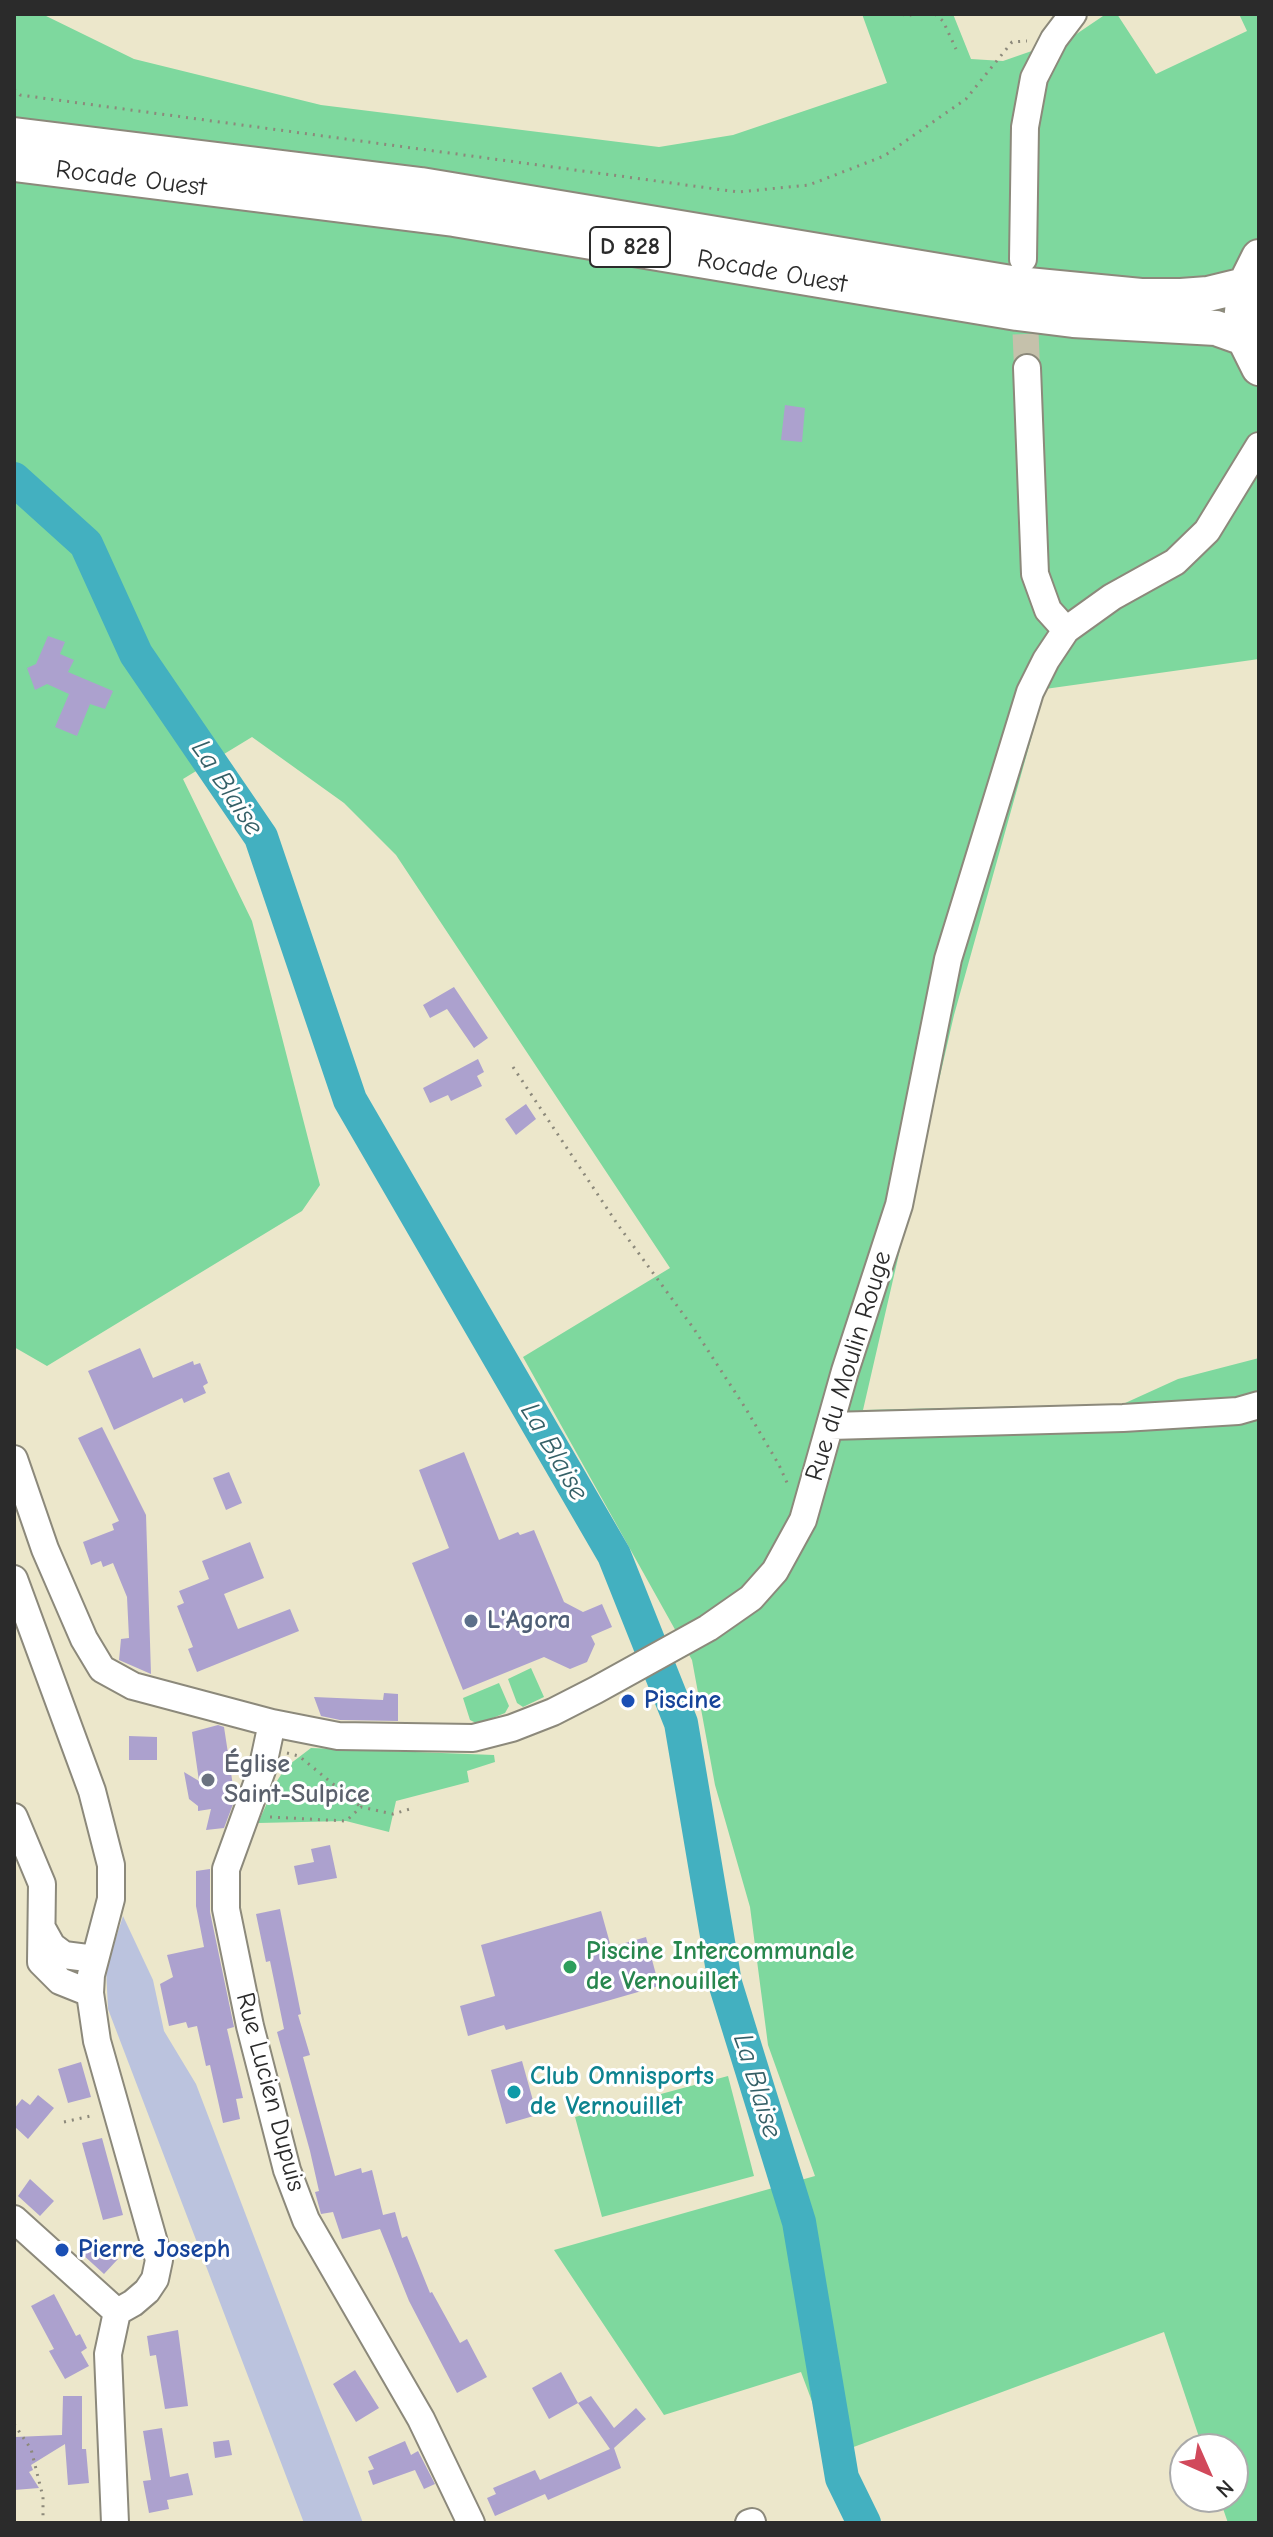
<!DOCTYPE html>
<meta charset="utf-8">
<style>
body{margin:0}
#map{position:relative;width:1273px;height:2537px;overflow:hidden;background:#ece7cb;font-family:"Comic Neue",sans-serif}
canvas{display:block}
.frame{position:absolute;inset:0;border:16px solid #2b2b2b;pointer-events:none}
.north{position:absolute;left:1169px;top:2433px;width:80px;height:80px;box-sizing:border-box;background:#fff;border:2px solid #aaa;border-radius:50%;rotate:135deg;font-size:22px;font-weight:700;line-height:32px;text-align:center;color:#2b2b2b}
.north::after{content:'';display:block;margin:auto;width:28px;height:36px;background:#d1495b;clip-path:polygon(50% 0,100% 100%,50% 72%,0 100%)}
</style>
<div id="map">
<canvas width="1273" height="2537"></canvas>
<div class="frame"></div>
<div class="north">N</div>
</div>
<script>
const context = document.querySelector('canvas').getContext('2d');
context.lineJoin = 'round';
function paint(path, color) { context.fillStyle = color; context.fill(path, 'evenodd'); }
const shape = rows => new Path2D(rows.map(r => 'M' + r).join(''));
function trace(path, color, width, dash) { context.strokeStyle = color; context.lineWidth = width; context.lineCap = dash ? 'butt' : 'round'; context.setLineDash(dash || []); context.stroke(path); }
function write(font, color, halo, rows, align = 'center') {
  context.font = font + ' "Comic Neue",sans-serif'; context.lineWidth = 6; context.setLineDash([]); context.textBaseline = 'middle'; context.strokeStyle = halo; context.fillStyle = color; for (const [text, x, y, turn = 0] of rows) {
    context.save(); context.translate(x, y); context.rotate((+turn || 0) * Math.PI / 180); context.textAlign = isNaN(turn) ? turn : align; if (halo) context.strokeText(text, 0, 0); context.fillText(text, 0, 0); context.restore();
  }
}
paint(shape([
 [123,1916,153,1980,164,2031,196,2084,363,2523,304,2523,108,2009,106,1969]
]), '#bbc3de');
paint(shape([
 [14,14,42,14,134,59,321,105,659,147,733,135,887,83,862,14,953,14,971,59,1003,61,1072,37,1106,14,1117,14,1156,74,1247,31,1239,14,1259,14,1259,659,1045,689,954,1015,863,1410,1123,1404,1178,1379,1259,1358,1259,2523,1228,2523,1219,2497,1233,2497,1233,2449,1203,2449,1164,2332,832,2455,801,2372,664,2415,554,2250,815,2176,768,2045,750,1907,715,1785,692,1660,523,1357,670,1268,396,855,344,803,252,737,183,779,252,921,320,1185,302,1211,47,1366,14,1347],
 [531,1668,544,1697,523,1707,517,1703,508,1679],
 [499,1683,509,1706,505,1713,478,1724,470,1720,463,1698],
 [311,1748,494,1755,495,1762,467,1771,469,1782,396,1801,389,1832,346,1821,258,1823,277,1781,286,1767],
 [728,2076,754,2176,602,2217,575,2117]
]), '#7ed89e');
trace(shape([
 [14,479,86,544,136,654,261,837,350,1100,614,1555,681,1723,725,1983,799,2222,842,2478,864,2523]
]), '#43b0c0', 34);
paint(shape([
 [785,405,805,408,802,442,781,440],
 [48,636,65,642,60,654,74,660,68,672,113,691,105,709,90,704,77,736,55,727,69,694,47,684,35,690,27,668,36,664],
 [454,987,488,1038,474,1048,447,1009,430,1018,423,1005],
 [478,1059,484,1072,477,1076,482,1086,451,1101,448,1095,430,1103,423,1088],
 [526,1104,536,1119,516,1135,505,1119],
 [140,1348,153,1378,193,1361,194,1365,200,1363,208,1383,203,1386,206,1393,184,1403,182,1398,114,1430,88,1371],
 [102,1427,146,1515,151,1674,119,1660,121,1639,129,1638,127,1597,113,1563,103,1567,101,1561,91,1565,83,1542,114,1530,112,1524,119,1521,78,1438],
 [464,1452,499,1540,518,1532,520,1535,534,1530,564,1602,583,1612,602,1604,612,1627,591,1636,595,1644,587,1662,570,1669,544,1657,463,1690,412,1563,449,1548,419,1470],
 [229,1472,242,1503,226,1510,213,1478],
 [250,1542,264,1578,224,1594,238,1629,290,1609,299,1631,197,1672,188,1649,193,1647,177,1606,184,1603,179,1591,209,1579,202,1561],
 [384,1693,398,1694,398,1721,340,1720,321,1716,314,1697,383,1700],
 [218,1725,224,1727,235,1799,224,1828,206,1830,211,1809,198,1811,198,1806,189,1799,184,1772,199,1781,192,1732],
 [129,1736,157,1737,157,1760,129,1760],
 [330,1845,337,1878,298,1885,294,1866,314,1862,311,1849],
 [210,1869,210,1912,234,2027,227,2029,243,2098,236,2099,240,2119,223,2123,210,2065,206,2066,197,2026,188,2028,186,2022,169,2026,160,1984,173,1977,167,1955,204,1947,196,1906,196,1871],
 [280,1909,301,2014,298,2015,310,2055,303,2057,335,2176,361,2168,362,2173,372,2170,383,2215,395,2212,402,2238,407,2236,430,2293,432,2292,460,2343,467,2339,487,2377,457,2393,409,2301,380,2229,342,2239,333,2212,321,2214,315,2192,319,2191,310,2151,277,2032,284,2029,270,1961,266,1962,256,1914],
 [601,1911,611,1947,646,1937,659,1986,506,2030,504,2025,468,2036,460,2006,495,1996,481,1945],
 [522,2061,537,2115,506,2124,491,2070],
 [81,2062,91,2097,68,2103,58,2069],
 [38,2095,54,2108,28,2139,14,2126,14,2109,22,2099,30,2105],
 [102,2138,123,2215,103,2220,82,2143],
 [30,2179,54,2201,40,2216,18,2196],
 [95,2239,118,2259,104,2274,82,2254],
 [54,2294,76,2336,80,2334,87,2348,81,2352,89,2366,65,2379,49,2351,54,2349,31,2306],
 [178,2330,188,2406,165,2409,156,2355,150,2356,147,2336],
 [355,2370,379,2408,356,2422,333,2384],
 [561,2372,578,2403,549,2419,532,2388],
 [63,2396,82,2396,82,2449,86,2449,89,2483,68,2485,65,2444,31,2465,33,2470,29,2472,39,2488,14,2490,14,2435,15,2437,62,2435],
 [591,2396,614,2428,636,2408,646,2419,614,2448,621,2468,548,2500,545,2494,495,2516,487,2498,496,2494,493,2488,535,2470,540,2480,610,2449,578,2403],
 [162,2428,170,2477,188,2473,193,2495,167,2500,169,2509,149,2513,143,2481,151,2480,143,2431],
 [229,2440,232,2455,215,2458,213,2442],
 [405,2441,411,2455,418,2451,435,2484,424,2489,415,2470,373,2485,368,2471,374,2469,368,2457]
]), '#aca1ce');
trace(shape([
 [1024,295,1027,368]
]), '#c5c1ab', 26, [26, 13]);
const minor = shape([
 [1023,259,1025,127,1034,78,1054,39,1073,14],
 [1027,368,1035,574,1048,610,1066,630],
 [830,1426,1123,1418,1238,1411,1259,1405],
 [14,1459,45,1549,84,1639,102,1669,133,1686,272,1723,338,1736,473,1738,512,1728,553,1712,596,1690,708,1628,751,1598,775,1571,803,1520,845,1371,899,1205,948,959,1030,692,1046,660,1066,630,1112,597,1175,562,1207,531,1259,446],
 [14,1579,92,1791,111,1865,111,1899,91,1975,90,1993,97,2041,159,2260,155,2279,147,2291,133,2303,117,2312,14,2219],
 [272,1723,262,1770,226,1869,226,1909,250,2026,287,2170,306,2220,421,2419,471,2523],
 [14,1817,42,1884,41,1962,60,1981,90,1993],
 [42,1928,52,1946,64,1955,95,1959],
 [115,2523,108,2354,117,2312],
 [749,2523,752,2522]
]);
const major = shape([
 [14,135,421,185,1017,284,1141,296,1181,296,1208,294,1245,285],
 [14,164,454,219,1017,313,1073,320,1216,328,1244,338],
 [1259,257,1245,285,1241,321,1244,338,1259,368]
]);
trace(minor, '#8c897b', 30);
trace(major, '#8c897b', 38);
trace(shape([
 [904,14,905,17,913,14],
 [935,14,943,21,956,49],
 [14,89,20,95,738,192,809,185,884,156,966,99,1012,42,1027,41],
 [513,1067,618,1225,694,1329,746,1409,779,1465,789,1487],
 [287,1753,299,1756,361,1807],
 [270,1817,346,1821,361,1807,393,1814,410,1809],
 [64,2122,95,2115],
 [14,2424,31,2449,43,2497,43,2523]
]), '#8c897b', 3, [2, 6]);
trace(minor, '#fff', 26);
trace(major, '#fff', 34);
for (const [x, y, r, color] of [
 [471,1621,8,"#5c6f8a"],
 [628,1701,8,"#1a4fb4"],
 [208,1780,8,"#6b7280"],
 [570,1967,8,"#2e9e5b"],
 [514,2092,8,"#0f9aa8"],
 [62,2250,8,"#1a4fb4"]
]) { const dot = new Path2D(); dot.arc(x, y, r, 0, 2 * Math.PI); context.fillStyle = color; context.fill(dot); trace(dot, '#fff', 3); }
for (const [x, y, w] of [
 [630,247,80]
]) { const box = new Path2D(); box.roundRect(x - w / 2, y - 20, w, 40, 6); context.fillStyle = '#fff'; context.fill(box); trace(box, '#2b2b2b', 2); }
write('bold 24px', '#2b2b2b', null, [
 ["D 828",630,247]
]);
write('26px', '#2b2b2b', '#fff', [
 ["Rocade Ouest",131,179,7],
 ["Rocade Ouest",772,272,10],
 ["Rue du Moulin Rouge",849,1366,-73],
 ["Rue Lucien Dupuis",270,2092,75]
]);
write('bold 26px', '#4e5e75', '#fff', [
 ["L'Agora",487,1621]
], 'left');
write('bold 26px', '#164399', '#fff', [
 ["Piscine",644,1701],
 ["Pierre Joseph",78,2250]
], 'left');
write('bold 26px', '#5b616d', '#fff', [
 ["Église",224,1765],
 ["Saint-Sulpice",224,1795]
], 'left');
write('bold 26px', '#27864d', '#fff', [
 ["Piscine Intercommunale",586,1952],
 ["de Vernouillet",586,1982]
], 'left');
write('bold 26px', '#0d838f', '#fff', [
 ["Club Omnisports",530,2077],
 ["de Vernouillet",530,2107]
], 'left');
write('italic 28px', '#356067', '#fff', [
 ["La Blaise",227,788,57],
 ["La Blaise",554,1452,60],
 ["La Blaise",757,2086,73]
]);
</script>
